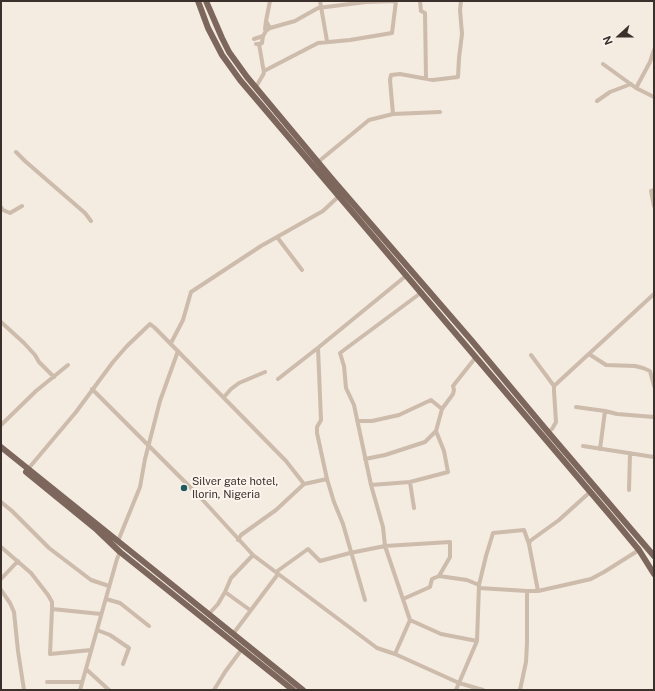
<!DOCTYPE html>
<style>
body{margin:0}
#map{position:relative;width:655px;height:691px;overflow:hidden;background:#f4ebe1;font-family:"Public Sans",sans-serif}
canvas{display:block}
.frame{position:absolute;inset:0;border:2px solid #3b302b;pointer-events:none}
.north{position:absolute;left:599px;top:16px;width:40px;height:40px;-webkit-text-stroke:3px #fbf5ee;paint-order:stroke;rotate:249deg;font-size:11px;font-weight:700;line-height:16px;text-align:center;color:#3b302b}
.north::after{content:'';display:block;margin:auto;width:14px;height:18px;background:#3b302b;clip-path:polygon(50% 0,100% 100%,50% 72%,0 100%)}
</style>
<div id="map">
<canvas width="655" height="691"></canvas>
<div class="frame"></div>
<div class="north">N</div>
</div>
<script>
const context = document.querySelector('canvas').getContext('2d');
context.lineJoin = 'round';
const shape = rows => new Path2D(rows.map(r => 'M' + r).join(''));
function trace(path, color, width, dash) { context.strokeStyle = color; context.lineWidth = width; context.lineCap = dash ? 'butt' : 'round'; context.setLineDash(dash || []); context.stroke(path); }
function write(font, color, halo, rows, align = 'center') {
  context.font = font + ' "Public Sans",sans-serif'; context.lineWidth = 4; context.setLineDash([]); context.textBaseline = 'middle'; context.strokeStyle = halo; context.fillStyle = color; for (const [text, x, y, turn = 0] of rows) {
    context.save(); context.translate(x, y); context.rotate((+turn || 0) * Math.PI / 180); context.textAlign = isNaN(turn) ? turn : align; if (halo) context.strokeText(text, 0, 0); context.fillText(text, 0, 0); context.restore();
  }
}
trace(shape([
 [320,1,327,41],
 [420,1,421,11,425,13,426,78],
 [266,21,270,1],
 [270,28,266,21,265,29,266,31,270,28,295,21,318,8,366,2,396,1],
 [254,39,263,36,266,31],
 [256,44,259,44,262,43,263,36],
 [603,64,636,88,654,97],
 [264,71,318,43,350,40,392,33,396,1],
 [256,87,264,73,259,44],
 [636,88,650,62,654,50],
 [597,101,610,92,631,84],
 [393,114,440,112],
 [16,152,25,161,85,213,91,221],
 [318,162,369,120,393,114,390,80,391,75,400,74,433,80,458,77,459,58,462,34,460,10,461,1],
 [654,190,651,191,654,206],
 [1,207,3,210,10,213,22,206],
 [277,237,302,270],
 [1,322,24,343,35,355,39,362,54,377],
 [171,343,183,320,191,292,261,246,323,211,339,196],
 [318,348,321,420,317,427,317,433,327,479,334,502,343,524,365,600],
 [589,354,606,365,635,366,643,368,650,371,654,386],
 [531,355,554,386,554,391,556,422,552,429,548,432],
 [278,379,319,347,407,275],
 [554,386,654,294],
 [92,389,200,497,253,555,377,648,395,654,459,683,456,690],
 [224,397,231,389,239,383,265,372],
 [576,407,605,411,617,414,654,417],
 [442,409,453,394,454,390,453,386,476,357],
 [357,421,372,421,399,415,431,400,442,409,436,431],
 [1,425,36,391,68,365],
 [583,446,654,457],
 [600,449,605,411],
 [365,459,385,455,425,442,436,431,444,451,448,472,410,482,371,485],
 [28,469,76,412,113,362,127,346,150,324,155,328,286,461,304,484],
 [410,482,414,508],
 [629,490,630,453],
 [1,502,12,511,49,548,91,580,109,586],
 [238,540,241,535,276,510,304,484,327,479],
 [118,541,140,487,145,459,160,401,178,351],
 [1,547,31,573,48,595,52,602,52,609,50,654,91,650],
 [276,572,308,549,320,561,350,553,385,546,450,542,450,557,439,576],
 [1,579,18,561],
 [479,588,527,591,538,591,578,582,591,579,604,572,639,550],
 [1,590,10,603,14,612,18,651,24,690],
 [538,591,529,544,530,541,559,520,590,492],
 [106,599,120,603,149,626],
 [403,599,430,587,432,579,439,576,467,580,479,585],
 [52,609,101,614],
 [250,610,225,592,231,578,253,555],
 [208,615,218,604,225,592],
 [410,620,441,634,477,641],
 [97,630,110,635,129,648,123,664],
 [233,634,278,574],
 [395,654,410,620,385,546,383,527,371,485,354,405,346,388,344,366,340,353,422,292],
 [86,669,109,690],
 [47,682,82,682],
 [80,690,117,559,120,552],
 [214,690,225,672,242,649],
 [483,690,459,683,477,641,479,585,486,556,493,533,524,530,529,544],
 [520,690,526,662,527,643,527,591]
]), '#cdbbac', 4);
trace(shape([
 [198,1,208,28,222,55,240,80,615,521,639,550,654,574],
 [206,1,222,38,229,52,247,77,332,179,472,341,548,432,654,556],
 [1,447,303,690],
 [26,472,97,530,120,552,293,690]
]), '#7d675c', 6);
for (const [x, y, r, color] of [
 [184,488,4,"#1f5a5e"]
]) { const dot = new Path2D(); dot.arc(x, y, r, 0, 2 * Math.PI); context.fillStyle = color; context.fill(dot); trace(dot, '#fbf5ee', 1.5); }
write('11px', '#3b302b', '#fbf5ee', [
 ["Silver gate hotel,",192,482],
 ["Ilorin, Nigeria",192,495]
], 'left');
</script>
